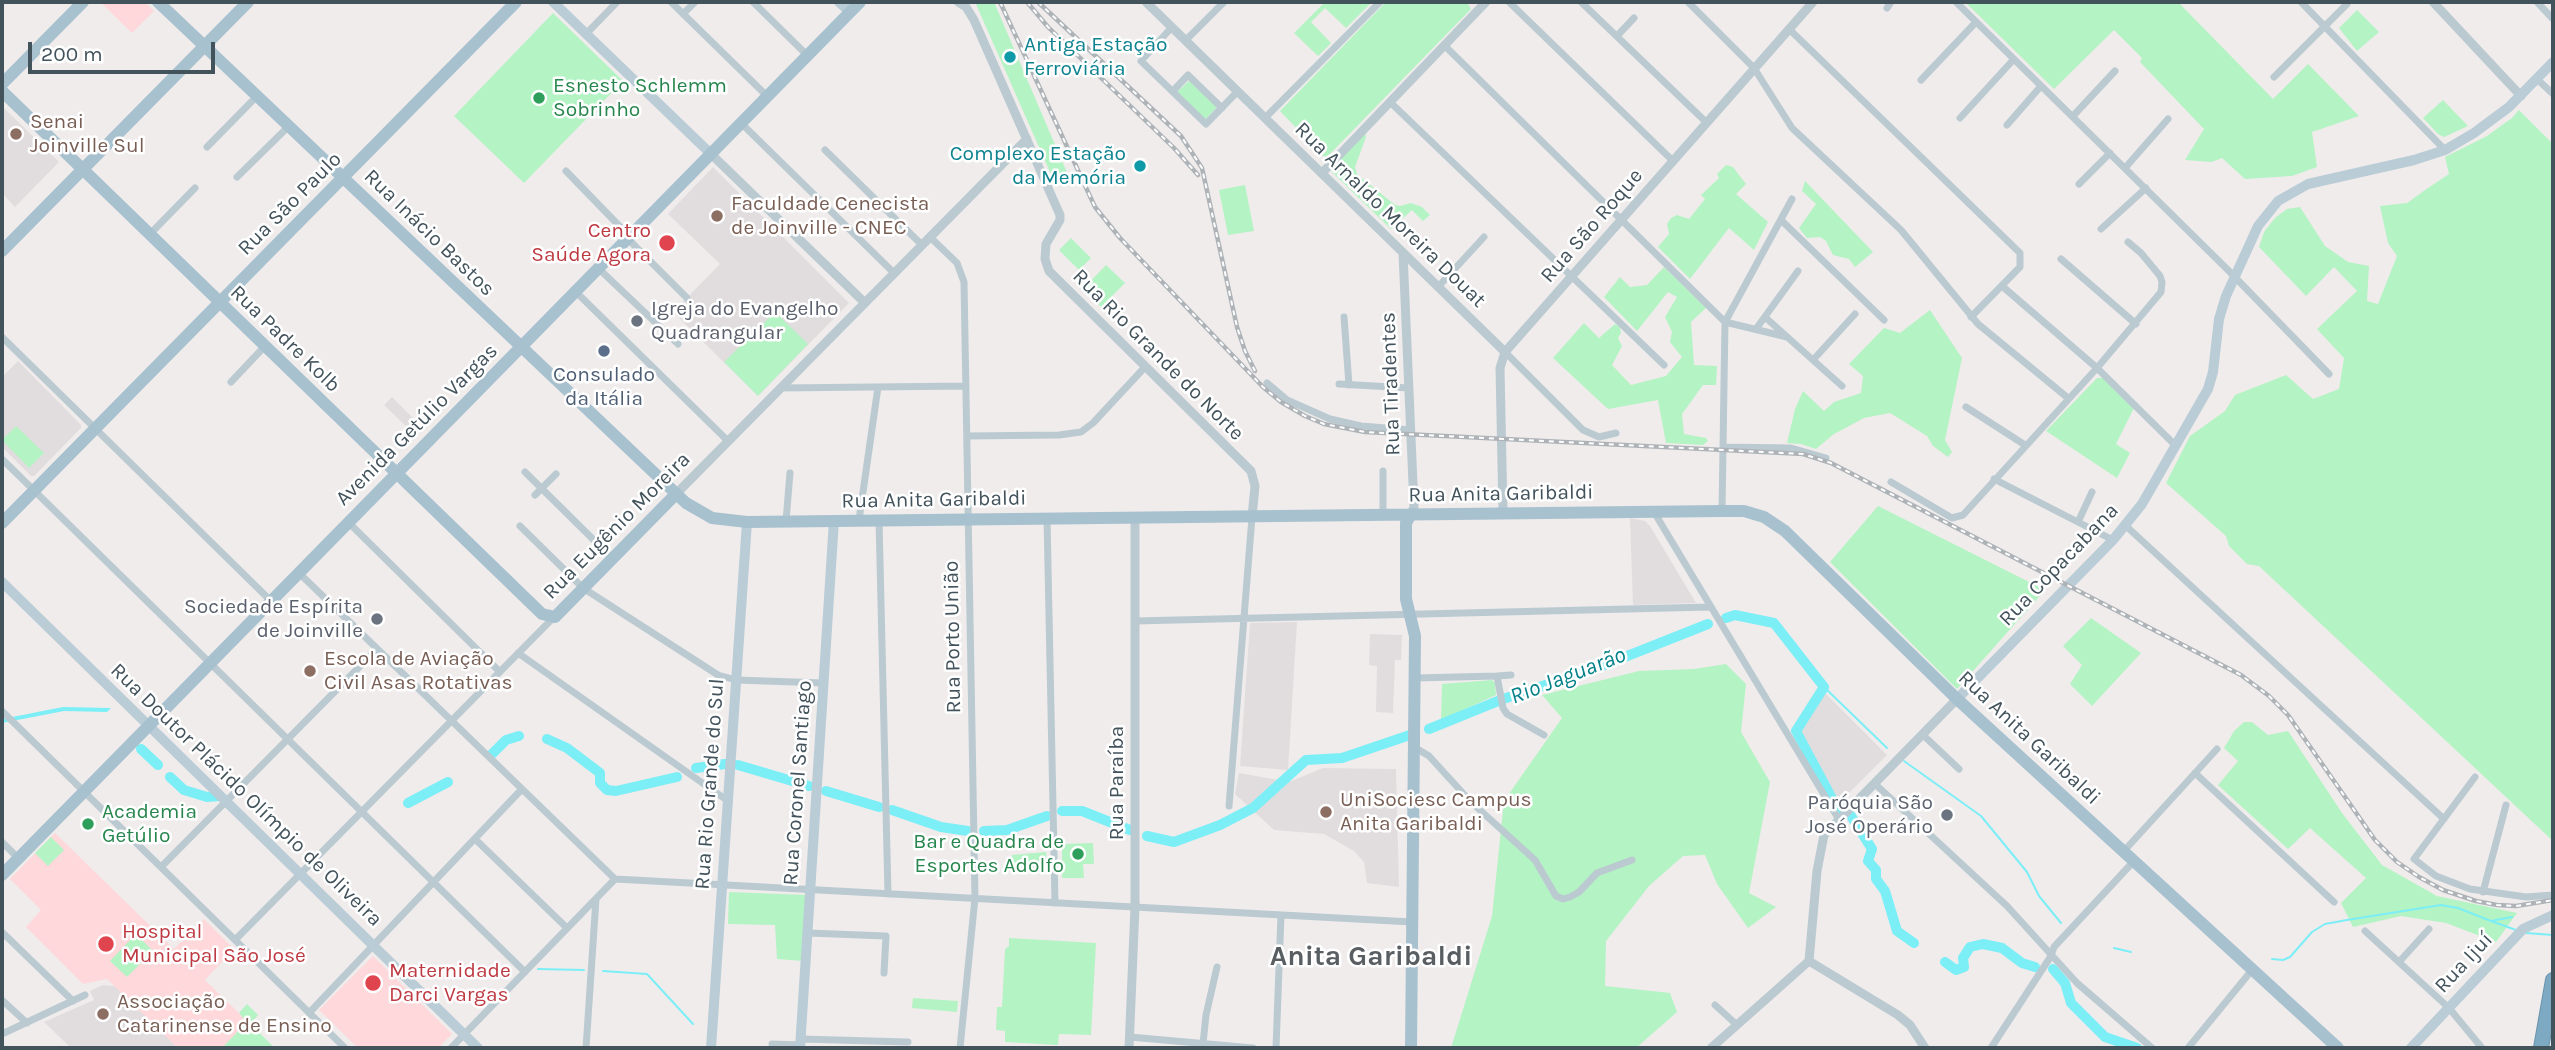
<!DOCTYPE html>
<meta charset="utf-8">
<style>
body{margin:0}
#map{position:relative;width:2555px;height:1050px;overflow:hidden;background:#f0ecec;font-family:Karla,sans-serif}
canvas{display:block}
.frame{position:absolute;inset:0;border:4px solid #43535c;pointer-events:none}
.scale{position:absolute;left:28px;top:42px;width:187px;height:32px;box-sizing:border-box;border:4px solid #43535c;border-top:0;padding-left:9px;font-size:21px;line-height:24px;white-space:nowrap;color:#43535c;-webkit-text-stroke:5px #fff;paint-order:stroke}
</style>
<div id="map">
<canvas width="2555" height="1050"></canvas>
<div class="frame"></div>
<div class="scale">200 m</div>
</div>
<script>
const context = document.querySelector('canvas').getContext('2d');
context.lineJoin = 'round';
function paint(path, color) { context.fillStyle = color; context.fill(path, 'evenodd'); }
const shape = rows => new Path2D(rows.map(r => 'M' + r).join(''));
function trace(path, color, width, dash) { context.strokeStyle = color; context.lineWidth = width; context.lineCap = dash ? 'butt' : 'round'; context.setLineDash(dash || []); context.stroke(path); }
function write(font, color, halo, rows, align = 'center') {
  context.font = font + ' Karla,sans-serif'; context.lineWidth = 5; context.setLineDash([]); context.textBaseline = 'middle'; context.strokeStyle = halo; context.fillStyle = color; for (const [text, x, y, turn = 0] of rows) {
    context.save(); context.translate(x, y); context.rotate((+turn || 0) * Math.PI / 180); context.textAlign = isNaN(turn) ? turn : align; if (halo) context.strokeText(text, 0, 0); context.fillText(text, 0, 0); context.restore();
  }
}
paint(shape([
 [2,106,59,162,15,207,2,193],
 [713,167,849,303,758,396,673,312,720,264,668,214],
 [18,361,81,425,81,428,34,476,31,476,2,447,2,377],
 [392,397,418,423,411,431,384,405],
 [1630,518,1645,521,1650,526,1696,603,1633,605],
 [1297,622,1288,770,1240,766,1250,623],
 [1370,634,1402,635,1401,660,1395,660,1393,713,1376,712,1377,666,1369,665],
 [1824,692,1887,755,1838,804,1799,732],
 [1323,768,1396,769,1399,887,1367,883,1364,862,1354,851,1324,834,1274,830,1235,794,1239,773,1289,782],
 [103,985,115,986,178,1048,71,1048,44,1022,94,1000,90,991]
]), '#e1ddde');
paint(shape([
 [100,2,145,2,154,11,132,33],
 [55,833,174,949,204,919,234,949,205,980,248,1022,222,1048,178,1048,107,979,83,984,26,927,41,910,10,879],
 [373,956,452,1034,438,1048,358,1048,319,1010]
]), '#fed8da');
paint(shape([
 [975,2,994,2,1068,175,1054,181],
 [1325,2,1372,2,1346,28,1325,8,1311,22,1331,43,1318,56,1294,33],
 [1386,2,1467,2,1471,9,1327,157,1323,156,1280,111],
 [1965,2,2178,2,2273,99,2308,64,2359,116,2312,132,2317,167,2292,176,2245,179,2222,158,2212,162,2185,160,2204,129,2140,62,2142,58,2114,30,2054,89],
 [2357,10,2379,32,2357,51,2339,28],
 [553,13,623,81,524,183,454,116],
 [1190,80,1217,107,1205,120,1177,92],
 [2443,100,2468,126,2444,137,2438,134,2423,118],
 [2519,110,2553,144,2553,841,2259,566,2247,564,2229,546,2226,536,2166,483,2190,436,2225,411,2235,395,2286,375,2313,399,2339,389,2344,358,2317,329,2357,291,2334,267,2306,296,2259,247,2264,232,2275,218,2287,209,2300,207,2325,246,2348,262,2369,266,2367,301,2378,304,2397,256,2388,243,2380,206,2407,203,2428,188,2449,174,2445,157,2487,136,2512,118],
 [1365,133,1366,137,1355,167,1357,174,1395,205,1400,206,1411,203,1422,207,1430,215,1423,221,1412,210,1391,229,1332,172,1333,167],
 [1726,165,1733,167,1746,184,1736,194,1768,222,1754,250,1729,228,1690,279,1658,247,1669,234,1667,224,1671,218,1677,215,1689,219,1705,199,1701,195,1719,178,1717,174],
 [1805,181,1873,252,1855,267,1849,259,1833,255,1826,241,1820,237,1807,238,1799,228,1816,204,1802,191],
 [1245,185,1254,231,1228,235,1219,190],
 [1071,238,1091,258,1079,270,1059,250],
 [1106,265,1125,283,1101,307,1083,289],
 [1664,267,1706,308,1691,322,1694,365,1717,366,1716,385,1703,385,1682,414,1684,434,1706,438,1708,441,1703,445,1666,443,1658,400,1608,409,1553,358,1584,323,1599,338,1615,324,1620,327,1621,333,1618,338,1622,346,1612,365,1631,385,1666,376,1682,357,1670,342,1672,332,1665,317,1677,297,1668,292,1637,331,1604,297,1620,277,1630,287,1647,285],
 [1930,310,1962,358,1945,440,1952,452,1948,457,1933,446,1927,436,1890,413,1864,418,1834,434,1816,449,1801,444,1787,443,1795,409,1803,391,1824,411,1834,402,1861,393,1863,376,1849,364,1884,328,1900,333],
 [775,312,808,344,758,396,724,362],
 [2097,378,2104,378,2134,408,2116,444,2130,453,2117,478,2046,431],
 [16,426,44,453,29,468,2,440],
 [1878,506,2045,590,1957,689,1830,562],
 [2091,618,2141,653,2092,706,2070,684,2082,665,2063,646],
 [1726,664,1746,684,1741,732,1770,782,1749,893,1776,907,1748,928,1717,884,1705,855,1683,856,1649,886,1606,941,1605,986,1670,993,1677,1012,1636,1048,1451,1048,1492,916,1504,801,1562,718,1542,695,1639,671,1694,669],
 [1492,680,1495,683,1496,695,1441,720,1442,684],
 [2244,722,2252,722,2268,735,2288,731,2342,813,2382,865,2437,896,2517,913,2496,942,2446,923,2401,916,2353,927,2341,903,2366,878,2310,828,2288,849,2218,785,2238,761,2224,748,2234,731],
 [51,837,64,850,48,866,35,853],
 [1093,843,1094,864,1083,864,1084,878,1062,878,1062,844],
 [1046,852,1048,872,1012,873,1012,855],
 [729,892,806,895,803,961,777,959,775,925,728,924],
 [136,934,153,951,127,977,110,961],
 [1009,938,1096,943,1091,1035,1059,1034,1058,1045,1005,1042,1005,1031,996,1030,997,1007,1002,1007,1005,949,1009,946],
 [913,998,958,1001,957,1012,912,1008],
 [247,1004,258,1015,250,1024,275,1048,222,1048,247,1022,239,1013]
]), '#b4f3c3');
paint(shape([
 [63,707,111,708,107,712,64,711,2,723,2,719]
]), '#7ceef6');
trace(shape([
 [1824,687,1887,748],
 [1904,761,1981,816,2027,872,2039,896,2061,923],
 [2491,921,2516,930],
 [2526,933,2553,935],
 [2114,948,2131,952],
 [2272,959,2283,960,2290,957,2312,932,2325,924,2347,920,2441,905,2458,908,2491,921,2512,917],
 [538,969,584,970],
 [603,971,647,974,693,1024]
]), '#7ceef6', 2);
trace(shape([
 [1726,618,1735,615,1774,623,1824,687,1796,731,1835,804,1851,816,1872,849,1868,861,1876,870,1876,879,1885,891,1897,931,1914,943],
 [1429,729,1503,699,1597,668,1708,624],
 [547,739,567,748,600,773,600,783,607,790,616,791,677,777],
 [141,749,158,765],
 [491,755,506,740,519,736],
 [738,765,809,786],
 [696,768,725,764],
 [170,777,184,790,207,797,219,796],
 [826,791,879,807],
 [408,803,448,782],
 [892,810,941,827,968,831],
 [1062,811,1082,811,1130,830],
 [984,831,1007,830,1047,816],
 [1147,836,1174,842,1220,825,1253,808,1306,760,1342,758,1410,735],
 [1945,962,1956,970,1964,967,1963,958,1970,947,1983,944,2002,948,2022,963,2035,967],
 [2053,969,2065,983,2071,1003,2105,1037,2137,1048]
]), '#7ceef6', 10);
const motorway = shape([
 [2541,1048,2553,980]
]);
trace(motorway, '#6994ae', 16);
trace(shape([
 [671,2,767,96],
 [753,2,807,55],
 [1509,2,1673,161],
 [1581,2,1707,123],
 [1688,2,1754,68,1792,128,1901,230,1978,324,2068,398],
 [1956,2,2228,270,2329,374],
 [2301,2,2445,150],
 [2537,2,2553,19],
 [1887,8,1891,2],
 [683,14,695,2],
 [1172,27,1141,61,1206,124,1238,91],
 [1789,29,2020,253,2020,267,1971,317],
 [586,34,617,2],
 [1617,36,1634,18],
 [1186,40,1224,2],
 [1444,45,1725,322,1787,337],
 [2274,77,2347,4],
 [2537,79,2553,94],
 [1921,80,1976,22],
 [1173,91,1188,75,1222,108],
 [1390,102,1664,365],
 [2073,116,2115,71],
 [1265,118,1380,2],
 [1960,118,2014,59],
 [741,123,894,273],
 [2007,125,2041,86],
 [207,147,257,96],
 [825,150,922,245],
 [2125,168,2168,119],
 [566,171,629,236],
 [237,177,289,126],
 [2079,184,2110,153],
 [1781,220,1884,320],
 [2101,229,2146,188],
 [150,234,195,188],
 [930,237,957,263,964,282,975,898,960,1048],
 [627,238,687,298],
 [2061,259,2136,324],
 [598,268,678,344],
 [2002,286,2097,368,2175,445],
 [1438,287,1484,237],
 [575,291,728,441],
 [1344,317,1349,385],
 [1766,318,1842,386],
 [1756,329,1798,271],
 [2,337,271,601],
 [1505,352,1583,430,1599,437,1616,433],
 [1813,360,1855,314],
 [231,382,265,346],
 [1267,383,1287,400,1330,419,1361,426,1411,430],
 [1339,384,1409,388],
 [780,388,966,386],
 [1966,407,2025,445],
 [967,436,1059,435,1081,432,1093,423,1145,367],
 [1723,447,1791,448,1826,458],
 [2,459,525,972],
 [1383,471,1383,515],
 [525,472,612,558],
 [1994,479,2113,540],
 [1891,482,1952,518,1963,515,2097,368,2161,292,2162,282,2160,276,2141,253,2128,242],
 [535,495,556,474],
 [1722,511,1725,322,1792,199],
 [1654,512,1838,818],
 [1047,518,1055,903],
 [859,520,878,387],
 [879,520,888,894],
 [786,521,790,473],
 [348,522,500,672],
 [2078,522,2092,492],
 [520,526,583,588,718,675,736,680,823,683],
 [2126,526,2444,819],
 [299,573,615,879],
 [1135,621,1710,607],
 [518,653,728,801],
 [1497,676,1511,675],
 [1415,678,1497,676,1503,708,1507,714,1544,735],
 [2,711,345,1048],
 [1922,734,1959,769],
 [1414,747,1429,756,1471,802,1535,860,1556,896,1563,899,1570,897,1579,892,1597,873,1632,860],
 [2195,773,2334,902],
 [2475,777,2414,859,2436,876,2470,889,2526,897,2553,895],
 [1874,783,2007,906,2077,983,2152,1048],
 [1229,806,1252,517],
 [475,839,567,928],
 [2,842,18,858],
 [2123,852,2217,749],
 [161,867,377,649],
 [615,879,1412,922],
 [2483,892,2506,805],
 [2365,931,2449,1008,2482,1048],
 [2,932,73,1001],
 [808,933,886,936,884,973],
 [235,940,554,617],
 [2399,962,2429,929],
 [2,1000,27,1023],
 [1715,1005,1737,1025],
 [309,1013,522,789],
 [2,1034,85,995],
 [1130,1037,1253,1048],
 [801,1039,908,1042],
 [772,1044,800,1045],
 [1203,1044,1206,1015,1217,967],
 [451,1048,615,879],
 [586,1048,596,899],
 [1276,1048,1281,915],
 [1991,1048,2051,956,2054,947,2134,861],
 [2188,1048,2252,970]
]), '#bbcad1', 7);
trace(shape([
 [958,2,966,7,974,20,1060,215,1060,220,1046,244,1045,259,1049,271,1251,471,1255,486,1252,517],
 [1146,2,1505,352],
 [2433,2,2521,96],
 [711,154,865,303],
 [1322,173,1486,2],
 [1403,253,1414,507,1411,514],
 [676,494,1027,139],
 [1503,513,1500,368,1505,352,1813,2],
 [1809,961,1817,871,1824,835,1957,699],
 [1809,961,1898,1015,1910,1025,1925,1048],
 [1129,1048,1135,907,1135,518],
 [1711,1048,1809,961]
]), '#bbcad1', 9);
trace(shape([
 [553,2,711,154],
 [839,2,850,12],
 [2,582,478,1048],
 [1957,699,2113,540,2142,504,2208,389,2213,372,2219,319,2226,296,2258,226,2278,201,2308,184,2414,160,2445,150,2474,133,2509,107,2553,62],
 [711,1048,747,522],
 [800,1048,834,520],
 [2411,1048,2523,929,2553,915]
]), '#baccd6', 10);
trace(shape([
 [158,2,686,503,712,518,747,522,1722,511,1744,511,1764,517,1785,531,1957,699,2338,1048],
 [2,84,83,2],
 [2,91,542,614,555,617,676,494],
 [2,251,248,2],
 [2,523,516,2],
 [2,875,860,2],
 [1411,1048,1415,636,1406,599,1406,523,1411,514]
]), '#a8c1cf', 12);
trace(motorway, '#7ea9c2', 14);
const rail = shape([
 [1000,2,1095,207,1120,238,1263,387,1281,402,1305,416,1324,424,1365,432,1803,454,1831,463,2241,675,2269,696,2288,715,2375,840,2397,862,2419,877,2443,890,2476,901,2497,905,2516,906,2553,900],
 [1027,2,1048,27,1174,148,1198,175],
 [1038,2,1181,136,1202,168,1237,327,1245,351,1255,371]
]);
trace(rail, '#aeb3b8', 4.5);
trace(rail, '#fff', 2, [5]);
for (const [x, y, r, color] of [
 [1010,57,7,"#0f9aa8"],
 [539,98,7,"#2e9e5b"],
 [16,134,7,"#8d6e63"],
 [1140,166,7,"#0f9aa8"],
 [717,216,7,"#8d6e63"],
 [667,243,9,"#e0444e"],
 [637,321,7,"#6b7280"],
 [604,351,7,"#5c6f8a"],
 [377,619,7,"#6b7280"],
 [310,671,7,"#8d6e63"],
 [1326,812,7,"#8d6e63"],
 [1947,815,7,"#6b7280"],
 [88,824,7,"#2e9e5b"],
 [1078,854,7,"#2e9e5b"],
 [106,944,9,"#e0444e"],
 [373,983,9,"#e0444e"],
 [103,1014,7,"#8d6e63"]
]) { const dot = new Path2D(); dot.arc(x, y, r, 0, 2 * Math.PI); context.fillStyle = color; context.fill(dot); trace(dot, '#fff', 2.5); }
write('21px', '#0d838f', '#fff', [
 ["Antiga Estação",1024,45],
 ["Ferroviária",1024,69],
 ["Complexo Estação",1126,154,"right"],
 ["da Memória",1126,178,"right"]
], 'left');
write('21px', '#27864d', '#fff', [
 ["Esnesto Schlemm",553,86],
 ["Sobrinho",553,110],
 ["Academia",102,812],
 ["Getúlio",102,836],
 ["Bar e Quadra de",1064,842,"right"],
 ["Esportes Adolfo",1064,866,"right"]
], 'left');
write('21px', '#785e54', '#fff', [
 ["Senai",30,122],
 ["Joinville Sul",30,146],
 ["Faculdade Cenecista",731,204],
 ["de Joinville - CNEC",731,228],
 ["Escola de Aviação",324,659],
 ["Civil Asas Rotativas",324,683],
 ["UniSociesc Campus",1340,800],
 ["Anita Garibaldi",1340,824],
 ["Associação",117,1002],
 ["Catarinense de Ensino",117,1026]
], 'left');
write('21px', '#43535c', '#fff', [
 ["Rua São Paulo",290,204,-45],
 ["Rua Arnaldo Moreira Douat",1390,215,44],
 ["Rua São Roque",1592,226,-49],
 ["Rua Inácio Bastos",429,233,44],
 ["Rua Padre Kolb",285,339,44],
 ["Rua Rio Grande do Norte",1158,355,45],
 ["Rua Tiradentes",1391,384,-92],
 ["Avenida Getúlio Vargas",417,425,-45],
 ["Rua Anita Garibaldi",1501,494,-1],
 ["Rua Anita Garibaldi",934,500,-1],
 ["Rua Eugênio Moreira",617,526,-45],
 ["Rua Copacabana",2059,565,-46],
 ["Rua Porto União",953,637,-91],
 ["Rua Anita Garibaldi",2029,738,43],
 ["Rua Coronel Santiago",798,783,-86],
 ["Rua Paraíba",1117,783,-90],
 ["Rua Rio Grande do Sul",710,784,-86],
 ["Rua Doutor Plácido Olímpio de Oliveira",246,795,44],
 ["Rua Ijuí",2464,963,-47]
]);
write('21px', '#be3a42', '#fff', [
 ["Centro",651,231,"right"],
 ["Saúde Agora",651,255,"right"],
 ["Hospital",122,932],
 ["Municipal São José",122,956],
 ["Maternidade",389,971],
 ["Darci Vargas",389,995]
], 'left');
write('21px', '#5b616d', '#fff', [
 ["Igreja do Evangelho",651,309,"left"],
 ["Quadrangular",651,333,"left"],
 ["Sociedade Espírita",363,607],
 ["de Joinville",363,631],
 ["Paróquia São",1933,803],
 ["José Operário",1933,827]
], 'right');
write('21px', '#4e5e75', '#fff', [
 ["Consulado",604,375],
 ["da Itália",604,399]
]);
write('italic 23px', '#048189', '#fff', [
 ["Rio Jaguarão",1568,676,-21]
]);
write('bold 28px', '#585e62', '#fff', [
 ["Anita Garibaldi",1371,957]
]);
</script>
